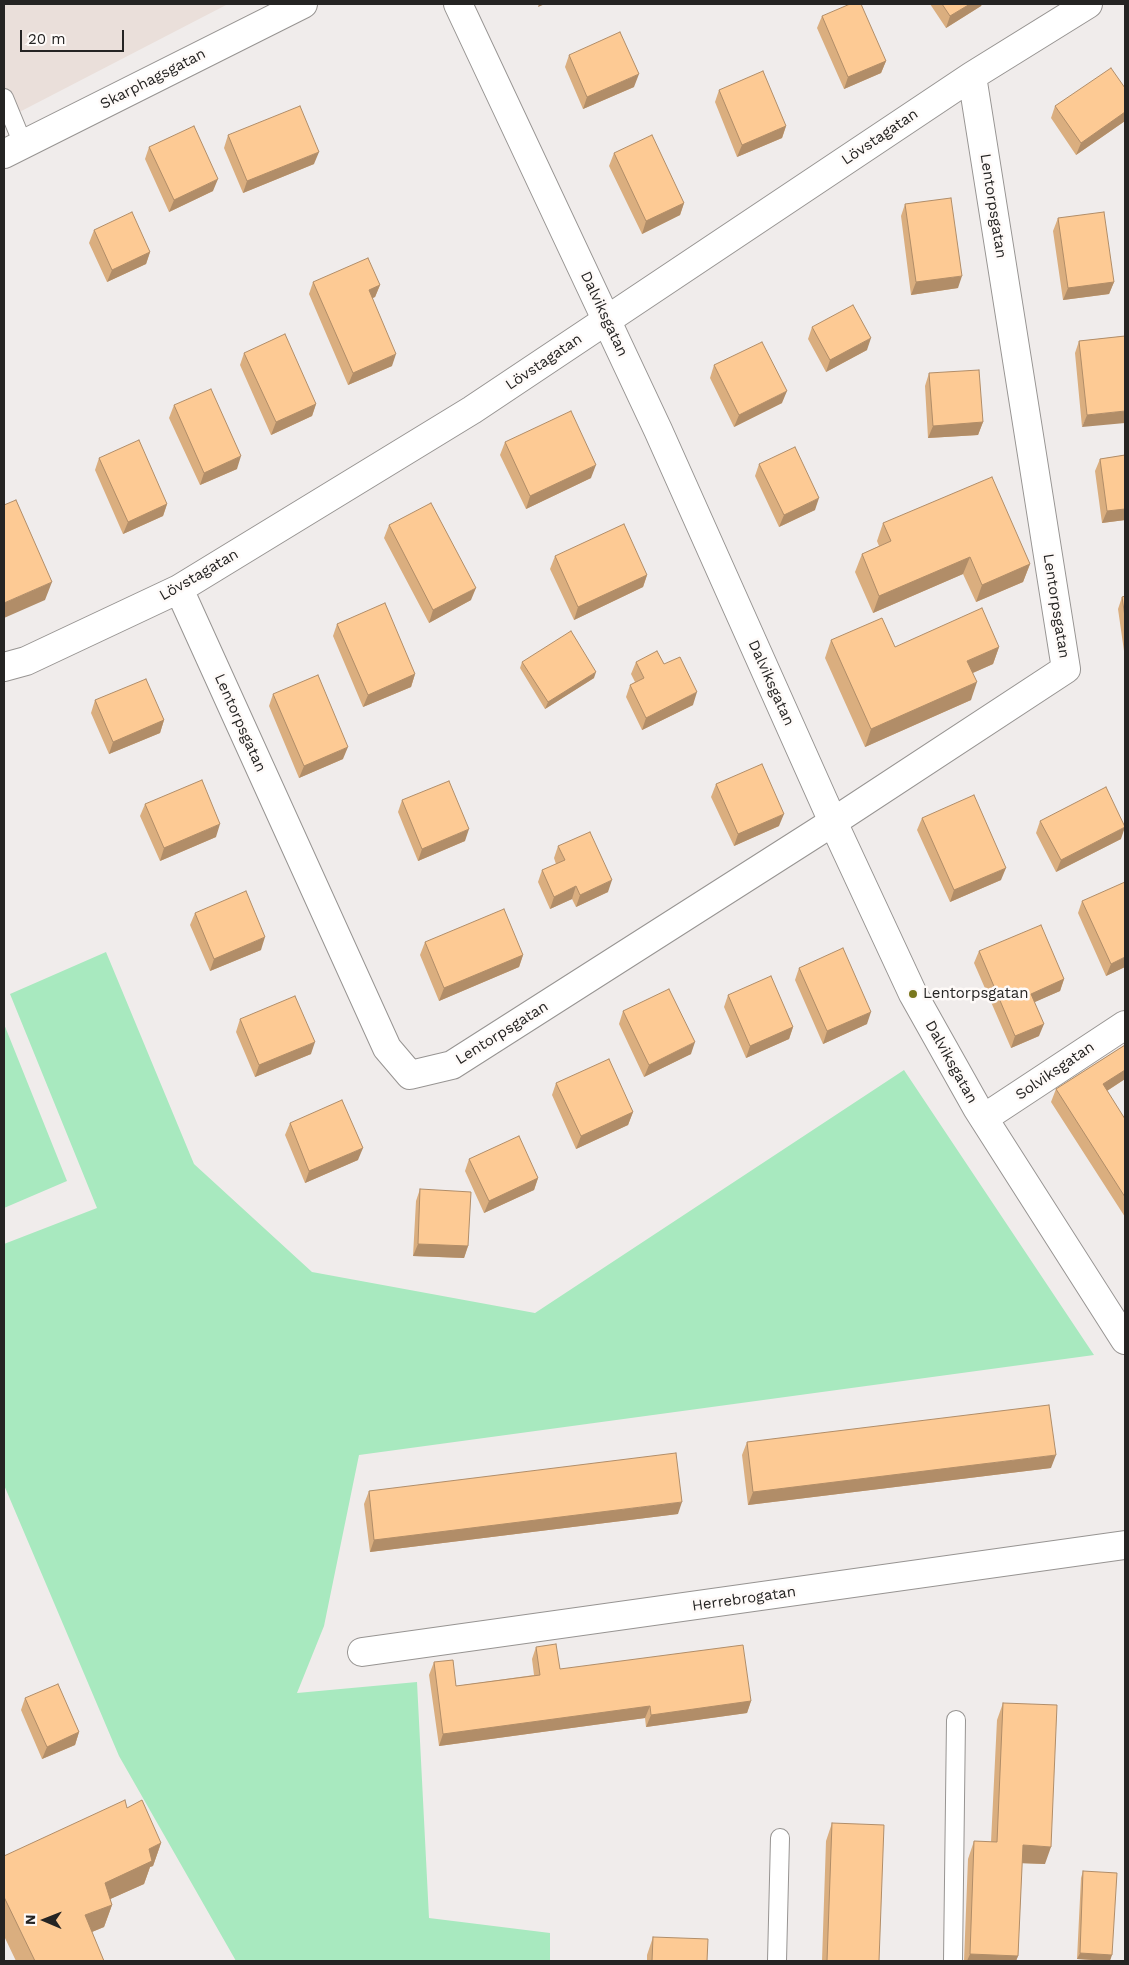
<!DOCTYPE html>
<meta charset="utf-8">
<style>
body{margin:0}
#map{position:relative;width:1129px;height:1965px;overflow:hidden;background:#f0eceb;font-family:"Work Sans",sans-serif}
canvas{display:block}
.frame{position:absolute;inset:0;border:5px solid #252423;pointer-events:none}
.north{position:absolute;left:20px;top:1895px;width:50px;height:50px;-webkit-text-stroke:4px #fefaf8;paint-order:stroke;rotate:271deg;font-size:14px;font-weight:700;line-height:20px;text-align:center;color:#252423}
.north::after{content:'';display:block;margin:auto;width:18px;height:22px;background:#252423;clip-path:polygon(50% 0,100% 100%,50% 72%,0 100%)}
.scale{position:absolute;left:20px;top:30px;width:104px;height:22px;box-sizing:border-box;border:2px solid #252423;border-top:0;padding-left:6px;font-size:15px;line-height:18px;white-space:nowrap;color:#252423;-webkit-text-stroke:4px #fefaf8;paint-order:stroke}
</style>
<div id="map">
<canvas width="1129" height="1965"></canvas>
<div class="frame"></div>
<div class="north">N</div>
<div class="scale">20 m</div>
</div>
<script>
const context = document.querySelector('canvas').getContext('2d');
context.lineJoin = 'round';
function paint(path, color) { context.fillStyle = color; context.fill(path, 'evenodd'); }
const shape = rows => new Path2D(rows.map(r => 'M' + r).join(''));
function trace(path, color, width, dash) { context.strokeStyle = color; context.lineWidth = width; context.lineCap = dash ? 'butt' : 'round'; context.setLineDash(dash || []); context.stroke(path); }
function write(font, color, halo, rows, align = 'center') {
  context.font = font + ' "Work Sans",sans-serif'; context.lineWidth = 5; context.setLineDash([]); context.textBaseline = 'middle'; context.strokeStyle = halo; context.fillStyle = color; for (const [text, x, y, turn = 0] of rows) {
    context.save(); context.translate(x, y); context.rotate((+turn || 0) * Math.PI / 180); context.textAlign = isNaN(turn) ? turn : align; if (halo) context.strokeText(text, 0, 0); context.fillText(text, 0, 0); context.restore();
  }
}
paint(shape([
 [4,4,228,4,4,120]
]), '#eadfda');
paint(shape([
 [106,952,194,1164,312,1272,535,1313,904,1070,1094,1355,359,1455,324,1626,297,1693,417,1682,429,1918,550,1933,550,1961,236,1961,119,1756,4,1485,4,1244,97,1208,10,994],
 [4,1024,67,1181,4,1208]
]), '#a8e9bf');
const service = shape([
 [4,98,23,144],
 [777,1961,780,1838],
 [953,1961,956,1720]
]);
const minor = shape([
 [4,154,303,4],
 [179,589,387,1048,410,1075,452,1065,833,822,1066,669,972,76],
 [4,667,26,661,179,589,472,410,972,76,1088,4],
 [984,1118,1125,1025],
 [362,1652,1125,1545]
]);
const tertiary = shape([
 [458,4,658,430,833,822,913,994,977,1108,1125,1340]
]);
trace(service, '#979492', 20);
trace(minor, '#979492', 30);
trace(tertiary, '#979492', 30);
trace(service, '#fff', 18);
trace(minor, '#fff', 28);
trace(tertiary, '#fff', 28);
paint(shape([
 [930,4,982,4,981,6,946,28],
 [822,16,886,61,881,73,844,89,817,28],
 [569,55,634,87,583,109,565,67],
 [1125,88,1125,121,1076,155,1051,118,1055,106],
 [719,90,786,126,782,138,737,157,715,102],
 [228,135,314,164,243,193,224,148],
 [149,147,213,191,169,212,145,159],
 [614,153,684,203,680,215,642,234,609,166],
 [905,204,958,288,911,295,901,216],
 [1058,218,1114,282,1109,294,1063,300,1053,231],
 [94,230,150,252,146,264,107,282,89,243],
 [313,282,380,285,375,297,372,298,392,366,348,385,309,294],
 [812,327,867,350,826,372,808,339],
 [1125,336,1082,427,1075,353,1079,341],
 [244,353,316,404,312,416,271,435,240,365],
 [714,365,782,403,734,427,710,378],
 [929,373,983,422,978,435,928,438,925,386],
 [174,405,237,469,200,485,169,418],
 [505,442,591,478,526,509,500,455],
 [1125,455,1125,520,1102,523,1095,471,1100,459],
 [99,458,167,504,163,516,123,534,95,470],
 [759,464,815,510,779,527,755,476],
 [883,523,1030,564,1023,582,976,602,963,574,873,613,855,572,862,554,879,546,877,541],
 [389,525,471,600,429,623,384,538],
 [555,556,647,575,643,587,574,620,550,569],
 [1125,596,1125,658,1118,609,1122,597],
 [337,624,415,674,411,687,363,707,333,636],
 [831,640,895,647,999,647,993,664,973,673,971,700,865,747,825,658],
 [522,662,594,678,545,709,520,668],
 [636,662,664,664,693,705,642,730,626,697,630,685,635,682,631,674],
 [273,694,343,759,299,778,269,706],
 [95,700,164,720,160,733,109,754,91,713],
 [716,784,779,826,734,846,711,797],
 [402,800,465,841,418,861,398,812],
 [145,804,216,837,160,861,140,816],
 [922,818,1001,880,950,902,917,830],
 [1040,821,1121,839,1056,872,1036,833],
 [558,846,608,892,576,907,572,899,550,909,538,882,542,870,556,864,554,858],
 [1082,901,1125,967,1106,976,1078,913],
 [195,913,261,950,210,971,190,925],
 [425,942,523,955,519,967,439,1001,420,955],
 [979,951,1064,979,1060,991,1034,1002,1039,1036,1011,1048,974,963],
 [799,968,867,1024,823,1044,795,980],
 [728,995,793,1027,789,1039,746,1058,724,1007],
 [623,1011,691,1054,644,1077,619,1024],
 [240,1019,311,1054,255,1077,236,1032],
 [1125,1045,1125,1079,1107,1091,1125,1119,1125,1217,1051,1102,1056,1089],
 [556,1083,633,1112,628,1125,576,1149,552,1095],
 [290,1123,358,1160,305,1183,285,1135],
 [469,1159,538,1178,534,1190,484,1213,465,1171],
 [420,1189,468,1246,464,1258,413,1256,416,1201],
 [747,1442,1051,1468,748,1505,742,1455],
 [369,1491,678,1514,370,1552,364,1504],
 [536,1647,560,1669,751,1701,747,1713,646,1727,645,1718,439,1746,429,1675,434,1662,456,1686,534,1675,532,1659],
 [25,1698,79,1732,75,1745,42,1759,21,1710],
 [1003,1703,1045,1864,1022,1863,1018,1956,1016,1961,964,1961,968,1859,974,1841,991,1842,997,1720],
 [127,1808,161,1843,153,1866,150,1867,144,1884,110,1899,112,1905,104,1927,92,1932,104,1961,16,1961,4,1936,4,1856],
 [832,1823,879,1961,822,1961,826,1841],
 [1083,1871,1110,1961,1077,1959,1081,1878],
 [653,1937,707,1961,647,1961,647,1955]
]), '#daae7f');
paint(shape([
 [539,4,545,4,538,7],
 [970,4,982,4,981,6,946,28,950,16],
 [886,61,881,73,844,89,848,77],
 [639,74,634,87,583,109,587,97],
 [1125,112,1125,121,1076,155,1081,143],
 [786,126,782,138,737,157,742,145],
 [319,152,314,164,243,193,247,181],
 [218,179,213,191,169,212,174,200],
 [684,203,680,215,642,234,646,221],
 [150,252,146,264,107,282,112,270],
 [962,276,958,288,911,295,916,282],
 [1114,282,1109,294,1063,300,1068,288],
 [380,285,375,297,364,302,369,290],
 [871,338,867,350,826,372,830,360],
 [396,354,392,366,348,385,353,373],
 [787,391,782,403,734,427,739,415],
 [316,404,312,416,271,435,276,422],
 [1125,411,1125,423,1082,427,1087,415],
 [983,422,978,435,928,438,933,426],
 [241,456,237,469,200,485,204,473],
 [596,465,591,478,526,509,530,496],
 [819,498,815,510,779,527,784,515],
 [167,504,163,516,123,534,128,522],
 [1125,509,1125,520,1102,523,1107,511],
 [970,557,963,574,873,613,879,596],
 [1030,564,1023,582,976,602,982,585],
 [647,575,643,587,574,620,578,607],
 [52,582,45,600,4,618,4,603],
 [476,588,471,600,429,623,433,610],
 [999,647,993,664,961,678,967,661],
 [596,672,594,678,545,709,548,702],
 [415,674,411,687,363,707,368,695],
 [977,682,971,700,865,747,871,729],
 [697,692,693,705,642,730,646,718],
 [164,720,160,733,109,754,113,742],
 [348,747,343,759,299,778,304,766],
 [784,814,779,826,734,846,738,834],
 [220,824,216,837,160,861,164,848],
 [1125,827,1121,839,1056,872,1061,860],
 [469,829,465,841,418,861,422,849],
 [1006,868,1001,880,950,902,954,890],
 [612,880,608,892,576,907,580,895],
 [576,886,572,899,550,909,554,897],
 [265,937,261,950,210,971,214,959],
 [523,955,519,967,439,1001,444,988],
 [1125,957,1125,967,1106,976,1111,964],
 [1064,979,1060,991,1026,1006,1031,994],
 [871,1012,867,1024,823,1044,827,1031],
 [1044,1024,1039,1036,1011,1048,1015,1036],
 [793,1027,789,1039,746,1058,750,1046],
 [315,1042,311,1054,255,1077,259,1065],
 [695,1042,691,1054,644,1077,649,1065],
 [1125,1070,1125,1079,1099,1096,1103,1084],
 [633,1112,628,1125,576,1149,581,1136],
 [363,1148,358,1160,305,1183,309,1171],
 [538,1178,534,1190,484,1213,489,1201],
 [418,1244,468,1246,464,1258,413,1256],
 [1056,1455,1051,1468,748,1505,753,1492],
 [682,1502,678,1514,370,1552,374,1540],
 [751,1701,747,1713,646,1727,651,1715],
 [650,1706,645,1718,439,1746,443,1734],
 [79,1732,75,1745,42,1759,47,1747],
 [161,1843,153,1866,150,1867,144,1884,97,1905,105,1883,149,1849],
 [1023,1845,1051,1847,1045,1864,1016,1863],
 [112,1905,104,1927,77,1938,85,1915],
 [1080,1953,1112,1955,1110,1961,1077,1959],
 [970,1954,1018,1956,1016,1961,967,1961]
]), '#b18d68');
const building = shape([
 [850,4,861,4,886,61,848,77,822,16,850,4],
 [942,4,970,4,950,16,942,4],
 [620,32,639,74,587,97,569,55,620,32],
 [1111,68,1125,88,1125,112,1081,143,1055,106,1111,68],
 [763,71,786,126,742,145,719,90,763,71],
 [300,106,319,152,247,181,228,135,300,106],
 [194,126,218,179,174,200,149,147,194,126],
 [652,135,684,203,646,221,614,153,652,135],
 [951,198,962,276,916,282,905,204,951,198],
 [132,212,150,252,112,270,94,230,132,212],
 [1104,212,1114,282,1068,288,1058,218,1104,212],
 [368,258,380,285,369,290,396,354,353,373,313,282,368,258],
 [853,305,871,338,830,360,812,327,853,305],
 [285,334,316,404,276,422,244,353,285,334],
 [1125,336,1125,411,1087,415,1079,341,1125,336],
 [762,342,787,391,739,415,714,365,762,342],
 [979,370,983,422,933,426,929,373,979,370],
 [211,389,241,456,204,473,174,405,211,389],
 [571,411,596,465,530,496,505,442,571,411],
 [139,440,167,504,128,522,99,458,139,440],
 [795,447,819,498,784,515,759,464,795,447],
 [1125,455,1125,509,1107,511,1100,459,1125,455],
 [992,477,1030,564,982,585,970,557,879,596,862,554,891,541,883,523,992,477],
 [16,500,52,582,4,603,4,505,16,500],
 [431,503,476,588,433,610,389,525,431,503],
 [624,524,647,575,578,607,555,556,624,524],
 [1125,596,1125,617,1122,597,1125,596],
 [385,603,415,674,368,695,337,624,385,603],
 [982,608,999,647,967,661,977,682,871,729,831,640,882,618,895,647,982,608],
 [571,631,596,672,548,702,522,662,571,631],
 [657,651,664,664,680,657,697,692,646,718,630,685,644,678,636,662,657,651],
 [318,675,348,747,304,766,273,694,318,675],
 [146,679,164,720,113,742,95,700,146,679],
 [762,764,784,814,738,834,716,784,762,764],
 [202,780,220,824,164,848,145,804,202,780],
 [449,781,469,829,422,849,402,800,449,781],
 [1106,787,1125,827,1061,860,1040,821,1106,787],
 [974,795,1006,868,954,890,922,818,974,795],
 [590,832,612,880,580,895,576,886,554,897,542,870,565,860,558,846,590,832],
 [1125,882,1125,957,1111,964,1082,901,1125,882],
 [246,891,265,937,214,959,195,913,246,891],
 [504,909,523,955,444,988,425,942,504,909],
 [1041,925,1064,979,1031,994,1044,1024,1015,1036,979,951,1041,925],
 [843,948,871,1012,827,1031,799,968,843,948],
 [771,976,793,1027,750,1046,728,995,771,976],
 [669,989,695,1042,649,1065,623,1011,669,989],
 [295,996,315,1042,259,1065,240,1019,295,996],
 [1125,1045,1125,1070,1103,1084,1125,1119,1125,1197,1056,1089,1125,1045],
 [609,1059,633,1112,581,1136,556,1083,609,1059],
 [342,1100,363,1148,309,1171,290,1123,342,1100],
 [519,1136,538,1178,489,1201,469,1159,519,1136],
 [420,1189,471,1192,468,1246,418,1244,420,1189],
 [1049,1405,1056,1455,753,1492,747,1442,1049,1405],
 [676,1453,682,1502,374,1540,369,1491,676,1453],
 [556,1644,560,1669,743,1645,751,1701,651,1715,650,1706,443,1734,434,1662,453,1660,456,1686,540,1675,536,1647,556,1644],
 [58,1684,79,1732,47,1747,25,1698,58,1684],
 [1003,1703,1057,1705,1051,1847,1023,1845,1018,1956,970,1954,974,1841,997,1842,1003,1703],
 [125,1800,127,1808,142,1800,161,1843,149,1849,152,1861,105,1883,112,1905,85,1915,104,1961,35,1961,4,1897,4,1856,125,1800],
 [832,1823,884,1825,879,1961,827,1961,832,1823],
 [1083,1871,1117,1873,1112,1955,1080,1953,1083,1871],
 [653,1937,708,1939,707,1961,652,1961,653,1937]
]);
paint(building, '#fdca94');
trace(building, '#b18d68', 1);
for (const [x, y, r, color] of [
 [913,994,5,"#78761b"]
]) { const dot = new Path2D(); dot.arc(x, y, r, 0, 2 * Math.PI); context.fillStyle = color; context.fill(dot); trace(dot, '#fefaf8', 2); }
write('15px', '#252423', '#fefaf8', [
 ["Skarphagsgatan",153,79,-27],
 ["Lövstagatan",880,137,-34],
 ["Lentorpsgatan",993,206,81],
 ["Dalviksgatan",604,314,65],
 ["Lövstagatan",544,362,-34],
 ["Lövstagatan",199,575,-30],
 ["Lentorpsgatan",1056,606,81],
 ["Dalviksgatan",771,683,66],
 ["Lentorpsgatan",240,723,66],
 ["Lentorpsgatan",502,1033,-32],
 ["Dalviksgatan",951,1062,61],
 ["Solviksgatan",1055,1071,-34],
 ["Herrebrogatan",744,1599,-8]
]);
write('15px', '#252423', '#fefaf8', [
 ["Lentorpsgatan",923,994]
], 'left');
</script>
